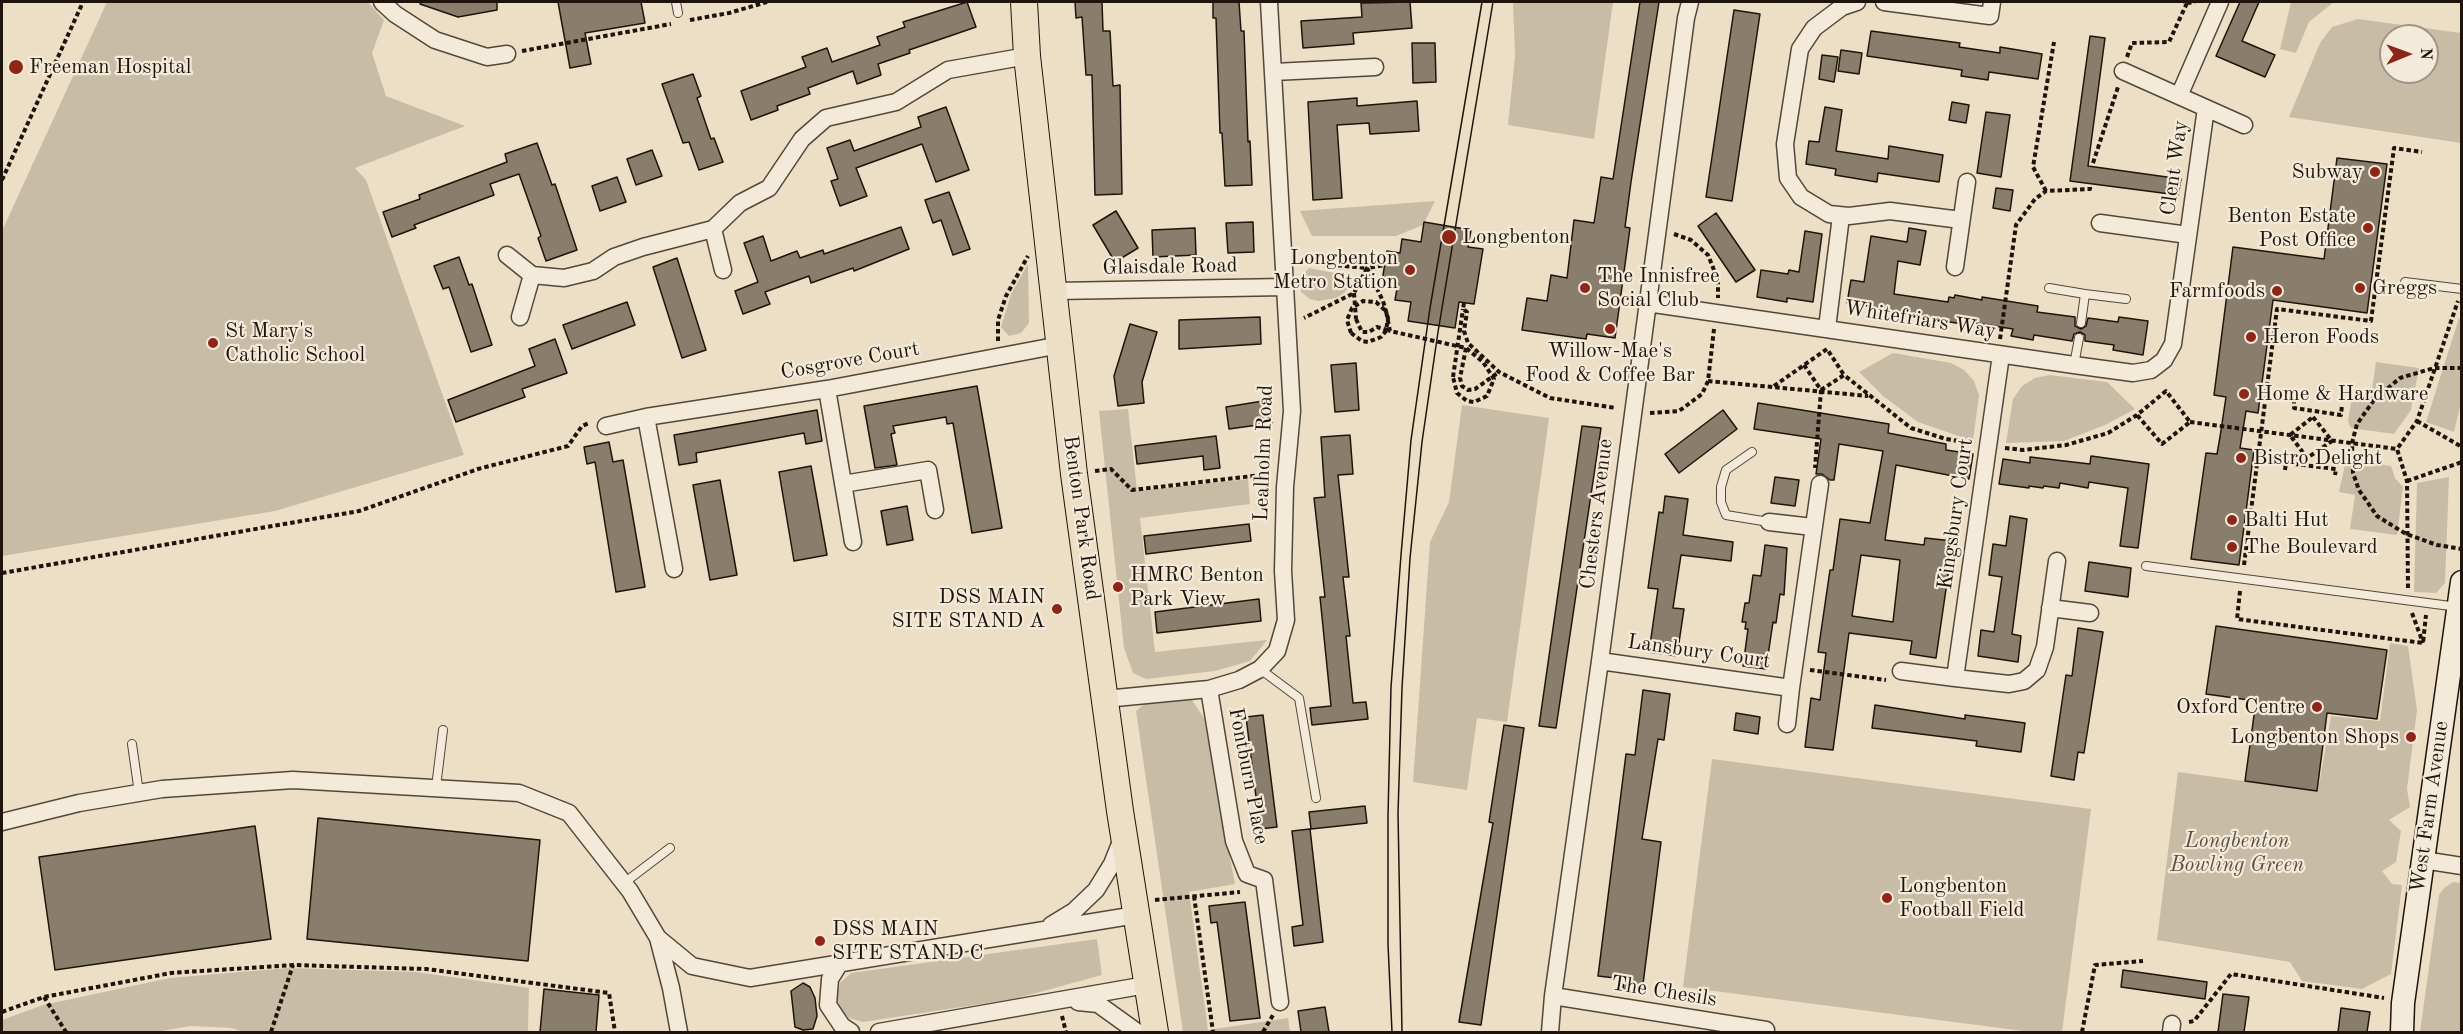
<!DOCTYPE html>
<style>
body{margin:0}
#map{position:relative;width:2463px;height:1034px;overflow:hidden;background:#ecdfc6;font-family:"Old Standard TT",serif}
canvas{display:block}
.frame{position:absolute;inset:0;border:3px solid #1e140b;pointer-events:none}
.north{position:absolute;left:2379px;top:24px;width:60px;height:60px;box-sizing:border-box;background:#f3eada;border:2px solid #9e9487;border-radius:50%;rotate:89deg;font-size:16px;font-weight:700;line-height:24px;text-align:center;color:#1e140b}
.north::after{content:'';display:block;margin:auto;width:21px;height:27px;background:#8f2418;clip-path:polygon(50% 0,100% 100%,50% 72%,0 100%)}
</style>
<div id="map">
<canvas width="2463" height="1034"></canvas>
<div class="frame"></div>
<div class="north">N</div>
</div>
<script>
const context = document.querySelector('canvas').getContext('2d');
context.lineJoin = 'round';
function paint(path, color) { context.fillStyle = color; context.fill(path, 'evenodd'); }
const shape = rows => new Path2D(rows.map(r => 'M' + r).join(''));
function trace(path, color, width, dash) { context.strokeStyle = color; context.lineWidth = width; context.lineCap = dash ? 'butt' : 'round'; context.setLineDash(dash || []); context.stroke(path); }
function write(font, color, halo, rows, align = 'center') {
  context.font = font + ' "Old Standard TT",serif'; context.lineWidth = 4.5; context.setLineDash([]); context.textBaseline = 'middle'; context.strokeStyle = halo; context.fillStyle = color; for (const [text, x, y, turn = 0] of rows) {
    context.save(); context.translate(x, y); context.rotate((+turn || 0) * Math.PI / 180); context.textAlign = isNaN(turn) ? turn : align; if (halo) context.strokeText(text, 0, 0); context.fillText(text, 0, 0); context.restore();
  }
}
paint(shape([
 [107,2,368,2,384,20,372,53,386,96,465,126,355,168,366,180,464,455,275,511,2,556,2,231],
 [1513,2,1613,2,1594,139,1508,125,1515,56],
 [2291,2,2334,2,2309,22,2296,53,2280,49],
 [2358,19,2461,33,2461,143,2289,117,2320,43,2332,27],
 [2391,36,2427,36,2427,72,2391,72],
 [1435,201,1423,225,1396,236,1312,236,1300,211],
 [1028,264,1029,323,1021,333,1009,336,1001,327,1011,294],
 [1309,268,1350,276,1354,281,1344,293,1336,298,1318,301,1310,299,1301,292,1301,277],
 [2459,318,2462,318,2461,402,2454,432,2426,422],
 [1893,353,1951,363,1964,370,1974,381,1979,395,1973,441,1918,422,1883,396,1859,372],
 [2376,362,2419,368,2411,410,2394,434,2351,428,2348,422,2352,395,2371,397],
 [2049,375,2107,382,2135,409,2105,425,2064,441,2006,443,2013,399,2022,386,2035,378],
 [1462,405,1549,418,1507,722,1477,718,1467,790,1413,782,1430,542,1449,502],
 [1128,409,1137,491,1248,479,1250,504,1140,518,1155,652,1267,640,1250,661,1215,671,1146,679,1133,673,1124,648,1099,411],
 [2346,460,2391,466,2395,478,2403,487,2397,535,2350,529,2355,495,2339,492],
 [2449,477,2445,583,2436,593,2414,592,2417,483],
 [2390,643,2408,646,2417,710,2407,789,2410,807,2389,820,2401,831,2396,862,2382,871,2392,884,2402,885,2391,974,2362,989,2302,981,2290,962,2157,940,2178,772,2318,791,2331,716,2380,721],
 [1174,697,1192,700,1204,718,1235,884,1189,892,1208,1030,1288,1018,1290,1032,1183,1032,1136,711,1144,704],
 [1712,759,2091,809,2062,1032,2031,1032,1683,987],
 [2453,882,2461,883,2461,1032,2420,1032,2439,895,2444,888],
 [1097,939,1102,975,1014,999,863,1022,849,1018,839,1008,837,995,840,983,851,973],
 [288,968,416,972,529,988,528,1032,245,1032,231,1028,191,1026,155,1032,2,1032,2,1020,43,1005,170,978]
]), '#c9bca6');
const building = shape([
 [421,2,497,2,497,10,458,17,420,4,421,2],
 [558,2,641,2,645,23,585,33,591,64,570,68,558,2],
 [967,2,976,27,909,50,910,53,878,64,881,75,857,84,853,71,808,88,810,94,777,106,778,110,751,120,741,91,806,67,802,57,827,48,832,62,880,45,877,37,905,27,903,22,967,2],
 [1075,2,1102,2,1103,31,1110,31,1113,86,1120,85,1122,194,1095,195,1092,75,1086,75,1082,17,1076,18,1075,2],
 [1213,2,1239,2,1241,31,1244,31,1248,142,1250,141,1252,185,1225,186,1222,133,1220,133,1216,18,1213,18,1213,2],
 [1410,2,1412,28,1353,33,1354,44,1303,48,1301,21,1362,17,1361,3,1410,2],
 [1640,2,1659,2,1631,182,1625,227,1630,228,1615,338,1587,334,1586,339,1522,330,1527,298,1547,301,1551,275,1567,278,1574,220,1594,223,1601,177,1613,179,1640,2],
 [2240,2,2259,2,2242,41,2275,55,2265,77,2216,56,2240,2],
 [1734,10,1760,14,1732,201,1706,197,1734,10],
 [1871,31,1960,43,1959,47,2000,53,2000,47,2042,54,2038,79,1989,72,1988,80,1961,76,1962,70,1867,56,1871,31],
 [2090,36,2105,38,2088,166,2181,179,2178,195,2070,181,2090,36],
 [1412,43,1435,43,1436,82,1413,83,1412,43],
 [1841,50,1862,53,1859,74,1838,71,1841,50],
 [1822,55,1838,57,1834,82,1819,79,1822,55],
 [693,74,701,96,697,98,711,139,714,138,723,162,699,170,689,142,683,143,662,84,693,74],
 [1357,98,1357,106,1417,101,1419,131,1370,134,1369,123,1337,125,1342,198,1313,200,1308,102,1357,98],
 [1952,102,1969,105,1966,123,1949,120,1952,102],
 [946,107,969,170,936,182,922,144,856,168,867,196,840,206,831,181,838,179,827,148,850,140,854,151,921,127,918,117,946,107],
 [1825,107,1842,110,1836,151,1888,159,1889,146,1943,155,1939,182,1878,173,1877,182,1835,175,1836,169,1806,164,1809,141,1819,142,1825,107],
 [1986,112,2010,115,2001,177,1977,173,1986,112],
 [537,143,552,185,555,184,577,250,546,261,538,238,541,236,519,174,490,184,494,195,414,225,416,228,392,237,383,212,420,199,419,195,507,162,505,154,537,143],
 [652,150,662,176,636,185,627,159,652,150],
 [2337,158,2387,164,2367,313,2273,300,2258,413,2246,411,2240,448,2254,450,2239,565,2191,559,2206,453,2217,454,2220,437,2226,397,2214,395,2233,247,2324,259,2337,158],
 [617,177,626,202,600,211,592,186,617,177],
 [1996,188,2013,190,2010,211,1993,208,1996,188],
 [949,192,970,249,953,255,941,220,933,223,925,200,949,192],
 [1116,211,1138,248,1115,262,1093,225,1116,211],
 [1716,213,1755,270,1736,282,1698,226,1716,213],
 [1253,222,1254,252,1228,253,1226,223,1253,222],
 [1424,222,1471,230,1468,247,1483,249,1474,304,1459,302,1455,328,1408,321,1411,302,1395,300,1398,283,1382,281,1387,251,1400,253,1402,239,1421,242,1424,222],
 [901,227,909,249,854,271,853,268,811,283,809,276,765,292,770,304,743,314,735,291,758,282,744,243,763,236,771,261,797,251,800,258,823,250,824,254,901,227],
 [1195,228,1196,255,1153,257,1152,230,1195,228],
 [1909,228,1926,231,1920,265,1898,261,1894,294,1948,302,1949,297,1954,298,1955,295,1982,300,1982,297,2038,306,2037,312,2075,317,2075,326,2081,329,2086,326,2088,318,2118,322,2119,317,2148,321,2143,355,2113,350,2114,345,2085,341,2085,335,2080,332,2074,334,2072,341,2034,335,2033,340,2011,336,2013,329,1963,321,1963,324,1875,311,1875,307,1847,303,1851,280,1864,282,1871,236,1907,242,1909,228],
 [1805,231,1822,234,1813,302,1787,298,1787,302,1757,297,1761,270,1788,274,1789,270,1799,272,1805,231],
 [459,257,469,285,472,284,492,345,471,352,449,287,443,289,434,266,459,257],
 [677,258,706,350,682,358,653,267,677,258],
 [627,302,635,325,572,349,563,325,627,302],
 [1260,317,1261,344,1179,349,1179,320,1260,317],
 [1130,324,1157,332,1142,382,1144,403,1118,406,1114,376,1130,324],
 [555,339,567,373,522,389,525,397,456,422,448,400,535,366,529,349,555,339],
 [1356,363,1359,410,1335,412,1331,365,1356,363],
 [977,386,1002,528,972,533,953,423,947,424,946,417,893,426,895,433,891,434,897,465,875,468,864,406,977,386],
 [1269,400,1272,423,1229,429,1226,407,1269,400],
 [1758,403,1889,424,1888,433,1946,444,1946,450,1973,454,1969,479,1896,465,1885,540,1924,545,1925,538,1953,541,1936,658,1910,654,1912,641,1849,633,1833,750,1805,747,1811,698,1820,700,1826,653,1818,652,1830,570,1833,570,1840,519,1870,523,1883,451,1839,444,1834,480,1830,480,1822,474,1816,474,1821,439,1754,429,1758,403],
 [1861,555,1900,560,1893,622,1852,616,1861,555],
 [817,410,822,441,806,444,804,433,696,453,697,462,679,465,674,435,817,410],
 [1723,410,1737,429,1679,473,1665,454,1723,410],
 [1582,426,1601,428,1556,728,1539,726,1582,426],
 [1350,435,1353,474,1338,475,1349,577,1343,577,1350,636,1346,636,1353,703,1366,702,1368,719,1312,725,1310,708,1331,706,1320,597,1325,597,1314,498,1325,497,1321,437,1350,435],
 [1216,436,1220,468,1204,470,1203,456,1137,464,1135,446,1216,436],
 [609,442,613,462,623,460,645,587,616,592,595,462,587,464,584,447,609,442],
 [2091,456,2149,464,2138,548,2120,546,2128,488,2089,482,2088,488,2060,483,2059,488,2044,486,2043,488,2029,486,2029,488,1999,484,2003,459,2030,463,2030,457,2090,464,2091,456],
 [811,466,827,555,794,561,779,472,811,466],
 [1775,477,1799,480,1795,506,1771,503,1775,477],
 [720,480,737,575,710,580,693,485,720,480],
 [1665,496,1688,499,1683,535,1733,542,1731,561,1681,555,1673,608,1684,609,1677,656,1649,652,1658,589,1648,588,1659,512,1663,513,1665,496],
 [907,506,913,540,887,545,881,511,907,506],
 [2010,516,2027,519,2012,634,2021,636,2018,662,1978,656,1981,630,1994,632,2002,577,1989,575,1993,544,2006,546,2010,516],
 [1249,524,1251,541,1146,554,1144,536,1249,524],
 [1765,545,1787,548,1784,595,1780,594,1776,623,1773,622,1766,669,1743,666,1748,629,1745,629,1746,622,1742,622,1745,603,1749,603,1753,575,1761,576,1765,545],
 [2089,562,2131,568,2128,597,2085,591,2089,562],
 [1259,599,1261,621,1157,633,1155,612,1259,599],
 [2216,626,2387,650,2377,719,2327,713,2317,791,2245,781,2256,701,2206,694,2216,626],
 [2078,628,2103,632,2084,753,2078,752,2074,780,2051,776,2066,675,2072,676,2078,628],
 [1643,690,1670,694,1664,740,1658,739,1642,839,1661,842,1642,992,1623,989,1624,979,1598,976,1626,754,1635,755,1643,690],
 [1875,705,1965,719,1965,715,2025,723,2021,752,1976,746,1977,741,1872,728,1875,705],
 [1736,713,1760,717,1758,734,1734,730,1736,713],
 [1263,715,1277,827,1260,829,1246,717,1263,715],
 [1504,725,1524,728,1481,1025,1459,1022,1493,823,1489,822,1504,725],
 [1365,806,1367,823,1311,829,1309,812,1365,806],
 [318,818,540,840,528,961,307,939,318,818],
 [255,826,271,939,55,970,39,857,255,826],
 [1310,829,1323,942,1294,946,1292,927,1303,925,1292,831,1310,829],
 [1245,902,1260,1018,1230,1021,1217,922,1211,923,1209,906,1245,902],
 [2123,970,2207,982,2205,999,2121,987,2123,970],
 [803,983,810,987,815,998,817,1016,813,1029,803,1030,795,1027,791,991,803,983],
 [544,989,599,995,596,1032,540,1032,544,989],
 [2223,994,2249,997,2244,1032,2218,1032,2223,994],
 [1325,1007,1329,1032,1301,1032,1298,1011,1325,1007],
 [2341,1008,2370,1012,2367,1032,2338,1032,2341,1008]
]);
paint(building, '#897e6c');
trace(building, '#1e140b', 1.5);
const lane = shape([
 [676,2,678,13],
 [2405,282,2462,289],
 [2049,288,2085,294],
 [2081,323,2085,294,2126,299],
 [2074,365,2079,338],
 [1752,452,1726,470,1721,487,1721,502,1726,515,1769,522],
 [2146,566,2458,607],
 [1260,669,1299,698,1316,798],
 [132,744,139,793],
 [436,787,443,730],
 [624,883,670,848]
]);
const street = shape([
 [382,2,395,14,435,40,487,57,507,54],
 [1857,2,1842,7,1814,28,1800,49,1785,144,1788,178,1801,197,1829,214,1849,216,1890,211,1961,220],
 [1884,2,1990,16,1992,2],
 [2123,71,2244,125],
 [1274,72,1375,67],
 [2179,96,2220,2],
 [2100,223,2188,235],
 [713,229,723,270],
 [507,255,532,275,564,278,593,271,614,257,643,247,713,229,740,203,769,188,802,139,826,118,896,102,948,70,1027,56],
 [1955,267,1967,182],
 [1055,291,1285,287],
 [1647,303,2074,365,2133,373,2151,370,2164,360,2173,344,2206,108],
 [520,317,532,275],
 [1827,328,1841,216],
 [2001,355,1955,678,2009,684,2024,681,2037,670,2045,647,2057,561],
 [827,389,853,542],
 [646,417,674,569],
 [606,426,646,417,827,389,1060,345],
 [843,484,928,470,935,510],
 [1769,522,1813,527],
 [2050,608,2090,613],
 [1600,661,1791,688,1820,484],
 [1901,671,1955,678],
 [1209,689,1234,841,1247,874,1264,880,1280,1002],
 [1105,699,1209,689,1239,680,1260,669,1277,651,1286,620,1283,571,1285,487,1292,411,1269,2],
 [1787,724,1791,688],
 [2,822,79,803,162,789,293,780,519,793,569,813,630,891,658,938,671,988,679,1032],
 [2423,860,2462,866],
 [1051,925,1074,911,1096,890,1112,864,1122,839],
 [658,938,692,966,750,978,1136,915],
 [840,963,830,979,828,1005,842,1026,851,1032],
 [1553,996,1766,1030,1766,1032],
 [1078,1002,1098,1004,1137,1032],
 [879,1032,1146,985],
 [1550,1032,1553,996,1600,661,1686,18,1690,2],
 [2171,1032,2172,1024]
]);
const secondary = shape([
 [2402,1032,2403,1003,2462,582]
]);
const primary = shape([
 [1024,2,1027,56,1074,474,1120,811,1155,1032]
]);
trace(lane, '#52473a', 10);
trace(street, '#52473a', 19);
trace(secondary, '#1e140b', 25);
trace(primary, '#1e140b', 28);
trace(shape([
 [2187,3,2195,2],
 [690,20,729,13,767,2],
 [522,51,671,24],
 [2127,57,2132,43,2169,42,2187,3,2184,2],
 [2093,163,2118,87],
 [2,180,83,2],
 [2046,191,2033,167,2054,42],
 [1674,234,1691,240,1708,255,1718,280,1718,298],
 [1300,262,1367,268,1354,293,1304,318],
 [1354,293,1356,319],
 [1464,303,1463,309,1467,312,1464,331,1468,343,1499,372,1550,398,1616,408],
 [1351,333,1362,341,1368,342,1381,337,1386,331,1388,318,1383,301,1367,268,1385,265],
 [2000,339,2016,225,2035,199,2046,191,2090,189,2090,184],
 [998,341,998,320,1006,296,1028,256],
 [1466,348,1460,378,1462,386,1468,390,1475,389,1499,372],
 [1804,365,1821,390,1815,468],
 [2462,368,2434,368,2400,378,2374,400,2357,424,2352,443,2353,473,2359,490,2377,516,2406,534,2437,545,2462,549],
 [1453,377,1463,309],
 [1708,381,1868,396],
 [1774,386,1827,349,1844,375],
 [1821,390,1844,375,1911,428,1946,439,1971,443],
 [2294,399,2294,408,2341,415,2342,405],
 [1650,413,1679,411,1702,394,1708,381,1714,329],
 [2313,417,2332,441,2307,458,2290,435,2313,417],
 [2417,421,2462,447],
 [2190,422,2397,449],
 [2005,448,2023,450,2066,445,2108,433,2137,415,2166,391,2190,422,2162,444,2137,415],
 [2285,470,2286,463,2336,469,2335,475],
 [1095,471,1111,469,1132,490,1270,474],
 [2407,481,2462,462],
 [2244,565,2277,309,2371,321,2394,148,2422,152],
 [2,573,359,511,478,469,568,446,582,426,589,423],
 [2408,588,2407,481,2397,449,2417,421,2458,301],
 [2240,591,2237,619,2423,643,2426,615],
 [2412,613,2423,643],
 [1810,670,1886,680],
 [1194,896,1213,1032],
 [1155,900,1240,892],
 [44,997,66,1032],
 [2,1012,44,997,171,973,293,965,426,969,609,993,615,1032],
 [1062,1016,1066,1032],
 [2189,1022,2194,1021,2231,974,2384,998],
 [271,1032,293,965],
 [1263,1032,1273,1015],
 [2082,1032,2095,965,2143,961]
]), '#1e140b', 4, [4.5, 3]);
trace(lane, '#f3eada', 8);
trace(street, '#f3eada', 16);
trace(secondary, '#f3eada', 22);
trace(primary, '#ecdfc6', 26);
trace(shape([
 [1392,1032,1388,944,1388,816,1391,687,1401,555,1411,440,1430,308,1482,2],
 [1402,1032,1398,813,1402,688,1410,558,1422,442,1438,332,1493,2]
]), '#1e140b', 1.5);
trace(shape([
 [1356,319,1362,332,1369,332,1377,327,1390,331],
 [1351,333,1347,320,1352,308,1363,301,1376,302,1386,311,1390,331,1466,348,1483,362,1494,379,1487,396,1474,402,1467,401,1457,393,1453,377]
]), '#1e140b', 4, [4.5, 3]);
for (const [x, y, r, color] of [
 [16,67,8,"#8f2418"],
 [2375,172,6,"#8f2418"],
 [2368,228,6,"#8f2418"],
 [1449,237,8,"#8f2418"],
 [1410,270,6,"#8f2418"],
 [1585,288,6,"#8f2418"],
 [2360,288,6,"#8f2418"],
 [2277,291,6,"#8f2418"],
 [1610,329,6,"#8f2418"],
 [2251,337,6,"#8f2418"],
 [213,343,6,"#8f2418"],
 [2244,394,6,"#8f2418"],
 [2241,458,6,"#8f2418"],
 [2232,520,6,"#8f2418"],
 [2232,547,6,"#8f2418"],
 [1118,587,6,"#8f2418"],
 [1057,609,6,"#8f2418"],
 [2317,707,6,"#8f2418"],
 [2411,737,6,"#8f2418"],
 [1887,898,6,"#8f2418"],
 [820,941,6,"#8f2418"]
]) { const dot = new Path2D(); dot.arc(x, y, r, 0, 2 * Math.PI); context.fillStyle = color; context.fill(dot); trace(dot, '#f3eada', 2); }
write('21px', '#1e140b', '#f3eada', [
 ["Freeman Hospital",29,67],
 ["Subway",2363,172,"right"],
 ["Benton Estate",2356,216,"right"],
 ["Post Office",2356,240,"right"],
 ["Longbenton",1462,237],
 ["Longbenton",1398,258,"right"],
 ["Metro Station",1398,282,"right"],
 ["The Innisfree",1597,276],
 ["Social Club",1597,300],
 ["Greggs",2372,288],
 ["Farmfoods",2265,291,"right"],
 ["St Mary's",225,331],
 ["Catholic School",225,355],
 ["Heron Foods",2263,337],
 ["Willow-Mae's",1610,351,"center"],
 ["Food & Coffee Bar",1610,375,"center"],
 ["Home & Hardware",2256,394],
 ["Bistro Delight",2253,458],
 ["Balti Hut",2244,520],
 ["The Boulevard",2244,547],
 ["HMRC Benton",1130,575],
 ["Park View",1130,599],
 ["DSS MAIN",1045,597,"right"],
 ["SITE STAND A",1045,621,"right"],
 ["Oxford Centre",2305,707,"right"],
 ["Longbenton Shops",2399,737,"right"],
 ["Longbenton",1899,886],
 ["Football Field",1899,910],
 ["DSS MAIN",832,929],
 ["SITE STAND C",832,953]
], 'left');
write('21px', '#1e140b', '#f3eada', [
 ["Clent Way",2175,168,-82],
 ["Glaisdale Road",1170,267,-1],
 ["Whitefriars Way",1920,320,9],
 ["Cosgrove Court",850,361,-10],
 ["Lealholm Road",1264,453,-88],
 ["Chesters Avenue",1597,514,-83],
 ["Kingsbury Court",1956,514,-82],
 ["Benton Park Road",1081,518,82],
 ["Lansbury Court",1699,652,8],
 ["Fontburn Place",1248,776,79],
 ["West Farm Avenue",2430,807,-82],
 ["The Chesils",1664,992,9]
]);
write('italic 21px', '#5a4f41', '#f3eada', [
 ["Longbenton",2237,841],
 ["Bowling Green",2237,865]
]);
</script>
